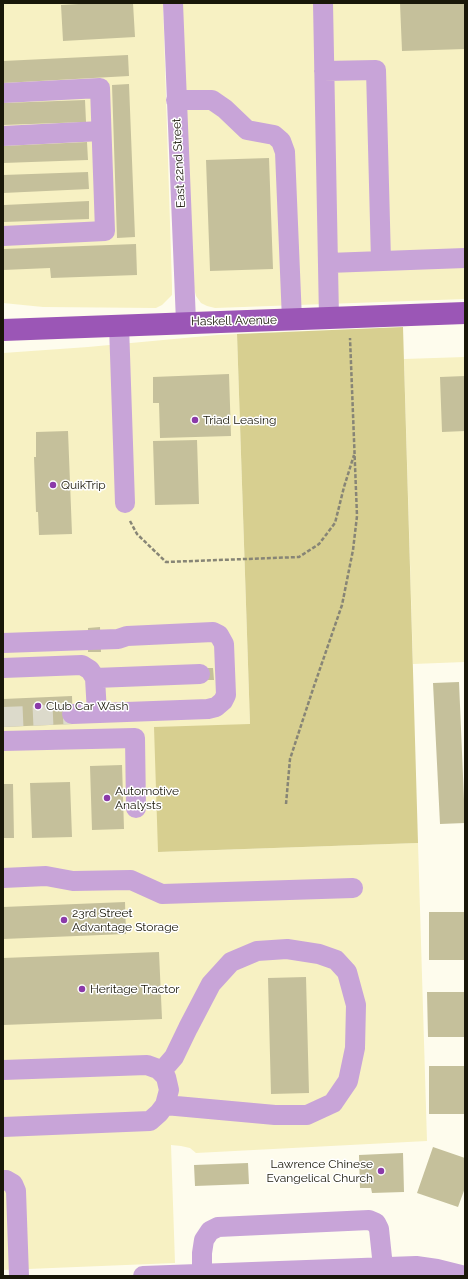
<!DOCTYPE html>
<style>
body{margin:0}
#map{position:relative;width:468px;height:1279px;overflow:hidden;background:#fefced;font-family:Raleway,sans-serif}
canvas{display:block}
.frame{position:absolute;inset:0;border:4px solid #191709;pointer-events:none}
</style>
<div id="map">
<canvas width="468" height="1279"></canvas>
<div class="frame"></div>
</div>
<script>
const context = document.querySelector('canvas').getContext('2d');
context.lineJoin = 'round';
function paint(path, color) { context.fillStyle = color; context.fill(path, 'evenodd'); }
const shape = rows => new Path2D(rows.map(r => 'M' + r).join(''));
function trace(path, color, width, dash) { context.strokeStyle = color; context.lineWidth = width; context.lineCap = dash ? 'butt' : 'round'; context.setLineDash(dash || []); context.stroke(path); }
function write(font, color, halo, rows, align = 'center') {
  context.font = font + ' Raleway,sans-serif'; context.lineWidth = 3; context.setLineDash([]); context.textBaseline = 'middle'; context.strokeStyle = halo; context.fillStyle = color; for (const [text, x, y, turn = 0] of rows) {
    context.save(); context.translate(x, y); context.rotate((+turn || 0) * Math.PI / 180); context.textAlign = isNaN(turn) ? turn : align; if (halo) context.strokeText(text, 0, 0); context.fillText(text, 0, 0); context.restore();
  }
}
paint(shape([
 [3,3,163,3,172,286,172,295,162,305,156,308,43,307,3,303],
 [182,3,465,3,465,299,215,308,207,306,201,303,196,296,194,288],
 [237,334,250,725,158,852,418,843,427,1141,196,1153,190,1148,181,1146,171,1145,175,1263,3,1270,3,353,88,347,217,335],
 [465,357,465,662,413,664,404,359]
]), '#f7f1c3');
paint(shape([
 [403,327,418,843,158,852,154,727,250,724,237,334]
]), '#d7cf90');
paint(shape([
 [96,3,133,3,135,37,63,41,61,5],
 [400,3,465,3,465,49,402,51],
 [128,55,129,76,3,83,3,61],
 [129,84,135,237,117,238,112,85],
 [85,100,86,122,3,125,3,103],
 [87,142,88,160,3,163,3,146],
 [269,158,273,269,210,271,206,160],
 [88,172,89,189,3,193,3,175],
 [89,201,89,219,4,222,4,205],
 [136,244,137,275,51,278,50,268,3,270,3,249],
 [229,374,231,436,160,438,159,403,153,403,153,377],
 [465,376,465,431,442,432,440,377],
 [68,431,72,534,39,535,38,512,36,512,34,457,36,457,36,432],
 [197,440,199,504,155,505,153,441],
 [100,627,101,652,88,652,88,628],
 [202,668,213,668,214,680,203,680],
 [459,682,465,823,440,824,433,683],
 [72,696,73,724,3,727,3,699],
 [122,765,124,829,92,830,90,766],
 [70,782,72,837,32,838,30,783],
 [3,784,13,784,14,838,3,838],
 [125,902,126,934,3,939,3,907],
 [429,912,464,912,464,960,429,960],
 [159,952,162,1019,3,1025,3,958],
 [306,977,309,1093,271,1094,268,978],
 [427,992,465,992,465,1037,428,1037],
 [429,1066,465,1066,465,1114,429,1114],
 [433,1147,465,1158,465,1188,458,1207,417,1193],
 [403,1153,404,1192,372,1193,371,1188,360,1188,359,1155],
 [248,1163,249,1184,195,1186,194,1165]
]), '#c5c09b');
trace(shape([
 [3,717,72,714]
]), '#dcdacb', 20, [20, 10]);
trace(shape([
 [130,521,137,534,166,562,299,557,319,544,335,523,344,487,354,455],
 [286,804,290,759,313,689,342,605,353,550,357,516,350,338]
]), '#878576', 2.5, [4, 2]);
trace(shape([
 [173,3,186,322],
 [323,3,329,318],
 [324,71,376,70,381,261],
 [3,93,100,88,105,231,3,236],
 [176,100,212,100,225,109,247,130,274,135,281,141,285,152,292,320],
 [3,136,101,131],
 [328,263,465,258],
 [119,325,125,503],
 [3,643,118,639,127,636,213,632,219,635,224,644,226,695,223,701,216,707,208,709,72,714],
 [3,668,82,665,90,670,95,678,200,674],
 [95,678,97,713],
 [3,741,135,738,136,808],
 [3,878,46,876,73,881,131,880,162,894,353,888],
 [3,1070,147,1065,158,1069,166,1077,169,1090,165,1105,159,1113,150,1121,3,1127],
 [161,1072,174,1057,188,1028,211,984,231,962,257,951,287,949,319,954,336,960,347,972,356,1005,355,1048,348,1081,333,1103,307,1115,275,1115,165,1105],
 [3,1180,6,1180,13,1184,16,1191,19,1276],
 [202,1274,202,1253,204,1240,210,1231,218,1227,369,1220,376,1223,379,1229,383,1267],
 [143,1276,416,1266,437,1269,465,1276]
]), '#c8a4d8', 20);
trace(shape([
 [3,330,465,313]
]), '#9b56b6', 22);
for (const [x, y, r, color] of [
 [195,420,4,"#8b3aa9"],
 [53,485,4,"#8b3aa9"],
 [38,706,4,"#8b3aa9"],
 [107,798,4,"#8b3aa9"],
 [64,920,4,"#8b3aa9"],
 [82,989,4,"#8b3aa9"],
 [381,1171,4,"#8b3aa9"]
]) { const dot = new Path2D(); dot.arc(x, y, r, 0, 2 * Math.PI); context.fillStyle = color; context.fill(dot); trace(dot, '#fff', 1.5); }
write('12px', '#191709', '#fff', [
 ["East 22nd Street",179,163,-93],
 ["Haskell Avenue",234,321,-1]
]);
write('12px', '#191709', '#fff', [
 ["Triad Leasing",203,420],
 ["QuikTrip",61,485],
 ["Club Car Wash",46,706],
 ["Automotive",115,791],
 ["Analysts",115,805],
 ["23rd Street",72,913],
 ["Advantage Storage",72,927],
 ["Heritage Tractor",90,989],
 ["Lawrence Chinese",373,1164,"right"],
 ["Evangelical Church",373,1178,"right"]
], 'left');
</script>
